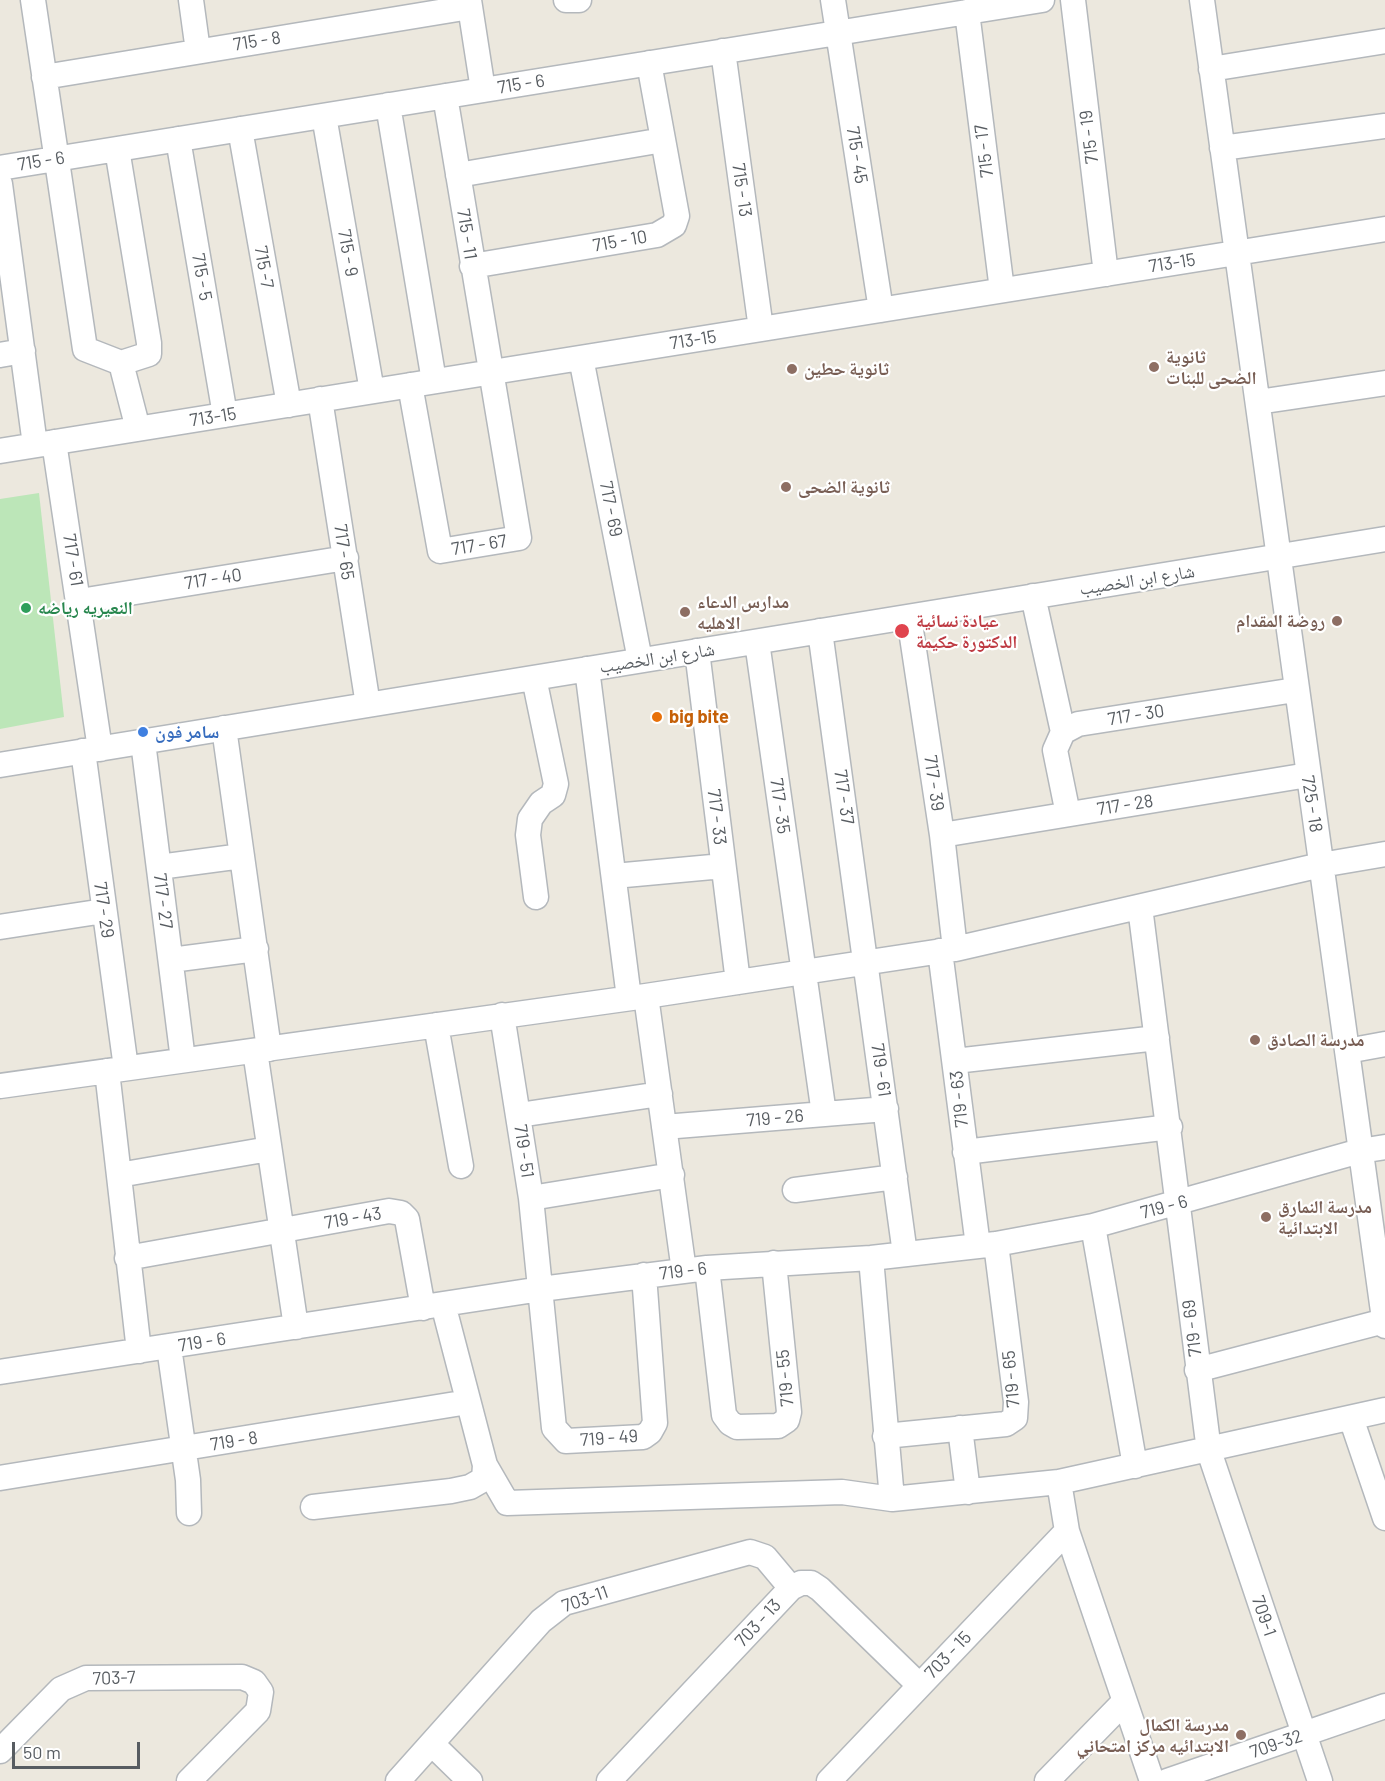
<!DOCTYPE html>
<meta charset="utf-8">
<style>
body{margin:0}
#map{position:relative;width:1385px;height:1781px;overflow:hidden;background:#ece8de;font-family:Barlow,sans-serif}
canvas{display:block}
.scale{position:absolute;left:12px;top:1742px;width:128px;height:27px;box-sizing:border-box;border:3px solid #575c61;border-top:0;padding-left:8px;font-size:18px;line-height:21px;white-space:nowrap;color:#575c61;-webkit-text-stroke:4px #fff;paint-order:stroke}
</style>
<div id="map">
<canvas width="1385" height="1781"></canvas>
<div class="scale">50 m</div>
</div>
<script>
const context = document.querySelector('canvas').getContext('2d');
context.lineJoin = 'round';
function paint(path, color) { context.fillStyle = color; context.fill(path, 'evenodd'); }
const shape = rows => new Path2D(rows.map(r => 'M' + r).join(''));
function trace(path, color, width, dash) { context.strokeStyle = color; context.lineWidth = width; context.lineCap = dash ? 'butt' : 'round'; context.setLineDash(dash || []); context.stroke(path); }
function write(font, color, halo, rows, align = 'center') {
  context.font = font + ' Barlow,"Noto Naskh Arabic",sans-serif'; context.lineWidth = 4.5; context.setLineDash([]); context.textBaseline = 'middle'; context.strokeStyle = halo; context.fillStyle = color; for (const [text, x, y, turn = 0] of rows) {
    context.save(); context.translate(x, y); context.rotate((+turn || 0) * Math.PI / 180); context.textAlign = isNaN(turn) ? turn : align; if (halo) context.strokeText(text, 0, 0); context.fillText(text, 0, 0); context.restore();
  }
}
paint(shape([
 [39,493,64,717,0,729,0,499]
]), '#bce6b8');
const minor = shape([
 [33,0,85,349,121,363,149,354,149,343,117,149],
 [191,0,198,51],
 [469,0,483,90],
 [566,0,579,0],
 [833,0,881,310],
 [1073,0,1106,274],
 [1202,0,1385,1326],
 [967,12,1002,290],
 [723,51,761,329],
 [1211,69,1385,41],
 [44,77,470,7],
 [388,105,434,381],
 [324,116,372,391],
 [240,129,289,405],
 [178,139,225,415],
 [1222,148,1385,126],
 [0,168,1042,0],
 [458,175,663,140],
 [0,184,35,445],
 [472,266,657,235,674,225,677,216,649,63],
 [0,355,23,351],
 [581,358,640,660],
 [121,363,138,429],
 [410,385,440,551,519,538,445,96],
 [320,399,368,705],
 [1258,402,1385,383],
 [54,442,100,749],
 [0,451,1385,229],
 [1033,596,1063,732],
 [80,601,346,558],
 [909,617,942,835,955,949],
 [820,631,905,1254],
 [757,642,824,1114],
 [697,651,738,982],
 [587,669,629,998],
 [534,678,556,784,553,795,541,803,530,819,528,835,536,897],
 [224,728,269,1049],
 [143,742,183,1060],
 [83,751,126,1068],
 [0,765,1385,539],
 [1068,814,1055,750,1063,732,1078,724,1295,690],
 [942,835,1308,775],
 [159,867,242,856],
 [614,876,723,866],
 [1140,907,1209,1451,1320,1781],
 [0,927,104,911],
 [940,951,978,1246],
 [171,960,256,949],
 [646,996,684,1271],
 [502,1015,531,1198,554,1428,566,1441,643,1437,650,1432,655,1423,644,1275],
 [436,1025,461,1166],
 [255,1051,296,1327],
 [1347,1051,1385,1044],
 [955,1061,1157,1038],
 [107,1071,139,1351],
 [0,1086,646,996,955,949,1321,865,1385,854],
 [519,1115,660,1094],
 [664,1127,886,1109],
 [965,1152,1170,1127],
 [119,1175,269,1149],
 [795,1190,895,1177],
 [531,1198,672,1175],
 [1093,1226,1135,1466],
 [127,1258,389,1211,401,1213,407,1219,423,1308],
 [871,1258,892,1499],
 [707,1268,724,1415,730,1423,737,1427,778,1426,787,1420,789,1412,774,1263],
 [169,1347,188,1480,189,1513],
 [1197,1370,1384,1321],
 [0,1372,541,1289,707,1268,871,1258,996,1244,1093,1226,1360,1151,1385,1147],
 [1351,1418,1385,1518],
 [960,1428,968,1492],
 [885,1436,1006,1424,1015,1418,1016,1402,996,1244],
 [485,1465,507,1503,842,1492,892,1499,1059,1482,1385,1410],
 [0,1478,468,1402],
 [1059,1482,1067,1531,1152,1781],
 [313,1507,451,1491,470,1487,484,1479,485,1465,443,1304],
 [433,1745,470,1781],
 [0,1751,61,1689,86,1678,242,1677,254,1682,261,1692,258,1711,189,1781],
 [398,1781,541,1621,564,1603,750,1552,765,1557,791,1588],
 [609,1781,791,1588,801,1583,811,1583,820,1589,919,1685],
 [829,1781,1067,1531],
 [1047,1781,1124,1702],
 [1167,1781,1385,1706]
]);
trace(minor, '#b4b8bc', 27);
trace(minor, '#fff', 24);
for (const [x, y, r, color] of [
 [1154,367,6,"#8d6e63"],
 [792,369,6,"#8d6e63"],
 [786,487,6,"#8d6e63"],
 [26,608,6,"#2e9e5b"],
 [685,612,6,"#8d6e63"],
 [1337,621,6,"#8d6e63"],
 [902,631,8,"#e0444e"],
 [657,717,6,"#e8710a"],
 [143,732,6,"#3f7fe0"],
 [1255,1040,6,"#8d6e63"],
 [1266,1217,6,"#8d6e63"],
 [1241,1735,6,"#8d6e63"]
]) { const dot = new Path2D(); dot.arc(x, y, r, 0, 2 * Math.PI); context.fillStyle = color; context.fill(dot); trace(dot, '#fff', 2); }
write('18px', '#575c61', '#fff', [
 ["715 - 8",257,41,-9],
 ["715 - 6",521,84,-9],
 ["715 - 19",1089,137,-97],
 ["715 - 17",984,151,-97],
 ["715 - 45",857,155,81],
 ["715 - 6",41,161,-9],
 ["715 - 13",742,190,82],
 ["715 - 11",467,234,81],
 ["715 - 10",620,241,-10],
 ["715 - 9",348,253,80],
 ["713-15",1172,263,-9],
 ["715 -7",264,267,80],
 ["715 - 5",202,277,80],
 ["713-15",693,340,-9],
 ["713-15",213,417,-9],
 ["717 - 69",611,509,79],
 ["717 - 67",479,545,-9],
 ["717 - 65",344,552,82],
 ["717 - 61",73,560,81],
 ["717 - 40",213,579,-9],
 ["شارع ابن الخصيب",1137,580,-9],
 ["شارع ابن الخصيب",657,658,-9],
 ["717 - 30",1136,715,-9],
 ["717 - 39",934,783,82],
 ["717 - 37",844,797,82],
 ["725 - 18",1312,804,81],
 ["717 - 28",1125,805,-9],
 ["717 - 35",780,806,82],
 ["717 - 33",717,817,83],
 ["717 - 27",163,901,83],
 ["717 - 29",104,910,82],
 ["719 - 61",881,1070,82],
 ["719 - 63",959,1099,-96],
 ["719 - 26",775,1118,-5],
 ["719 - 51",524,1151,82],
 ["719 - 6",1164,1207,-15],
 ["719 - 43",353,1218,-10],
 ["719 - 6",683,1271,-7],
 ["719 - 69",1192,1328,-97],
 ["719 - 6",202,1342,-9],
 ["719 - 55",785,1378,-95],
 ["719 - 65",1011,1379,-95],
 ["719 - 49",609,1438,-4],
 ["719 - 8",234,1441,-9],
 ["703-11",585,1599,-19],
 ["709-1",1264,1616,71],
 ["703 - 13",758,1623,-47],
 ["703 - 15",948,1655,-46],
 ["703-7",114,1678,-2],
 ["709-32",1276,1744,-19]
]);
write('bold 18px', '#785e54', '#fff', [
 ["ثانوية",1166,357],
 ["الضحى للبنات",1166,378],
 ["ثانوية حطين",804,369],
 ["ثانوية الضحى",798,487],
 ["مدارس الدعاء",697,602],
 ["الاهليه",697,623],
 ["روضة المقدام",1325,621,"right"],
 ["مدرسة الصادق",1267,1040],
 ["مدرسة النمارق",1278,1207],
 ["الابتدائية",1278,1228],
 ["مدرسة الكمال",1229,1725,"right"],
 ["الابتدائيه مركز امتحاني",1229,1746,"right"]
], 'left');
write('bold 18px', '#27864d', '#fff', [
 ["النعيريه رياضه",38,608]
], 'left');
write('bold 18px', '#be3a42', '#fff', [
 ["عيادة نسائية",916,621],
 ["الدكتورة حكيمة",916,642]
], 'left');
write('bold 18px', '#c56008', '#fff', [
 ["big bite",669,717]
], 'left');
write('bold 18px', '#366cbe', '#fff', [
 ["سامر فون",155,732]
], 'left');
</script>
